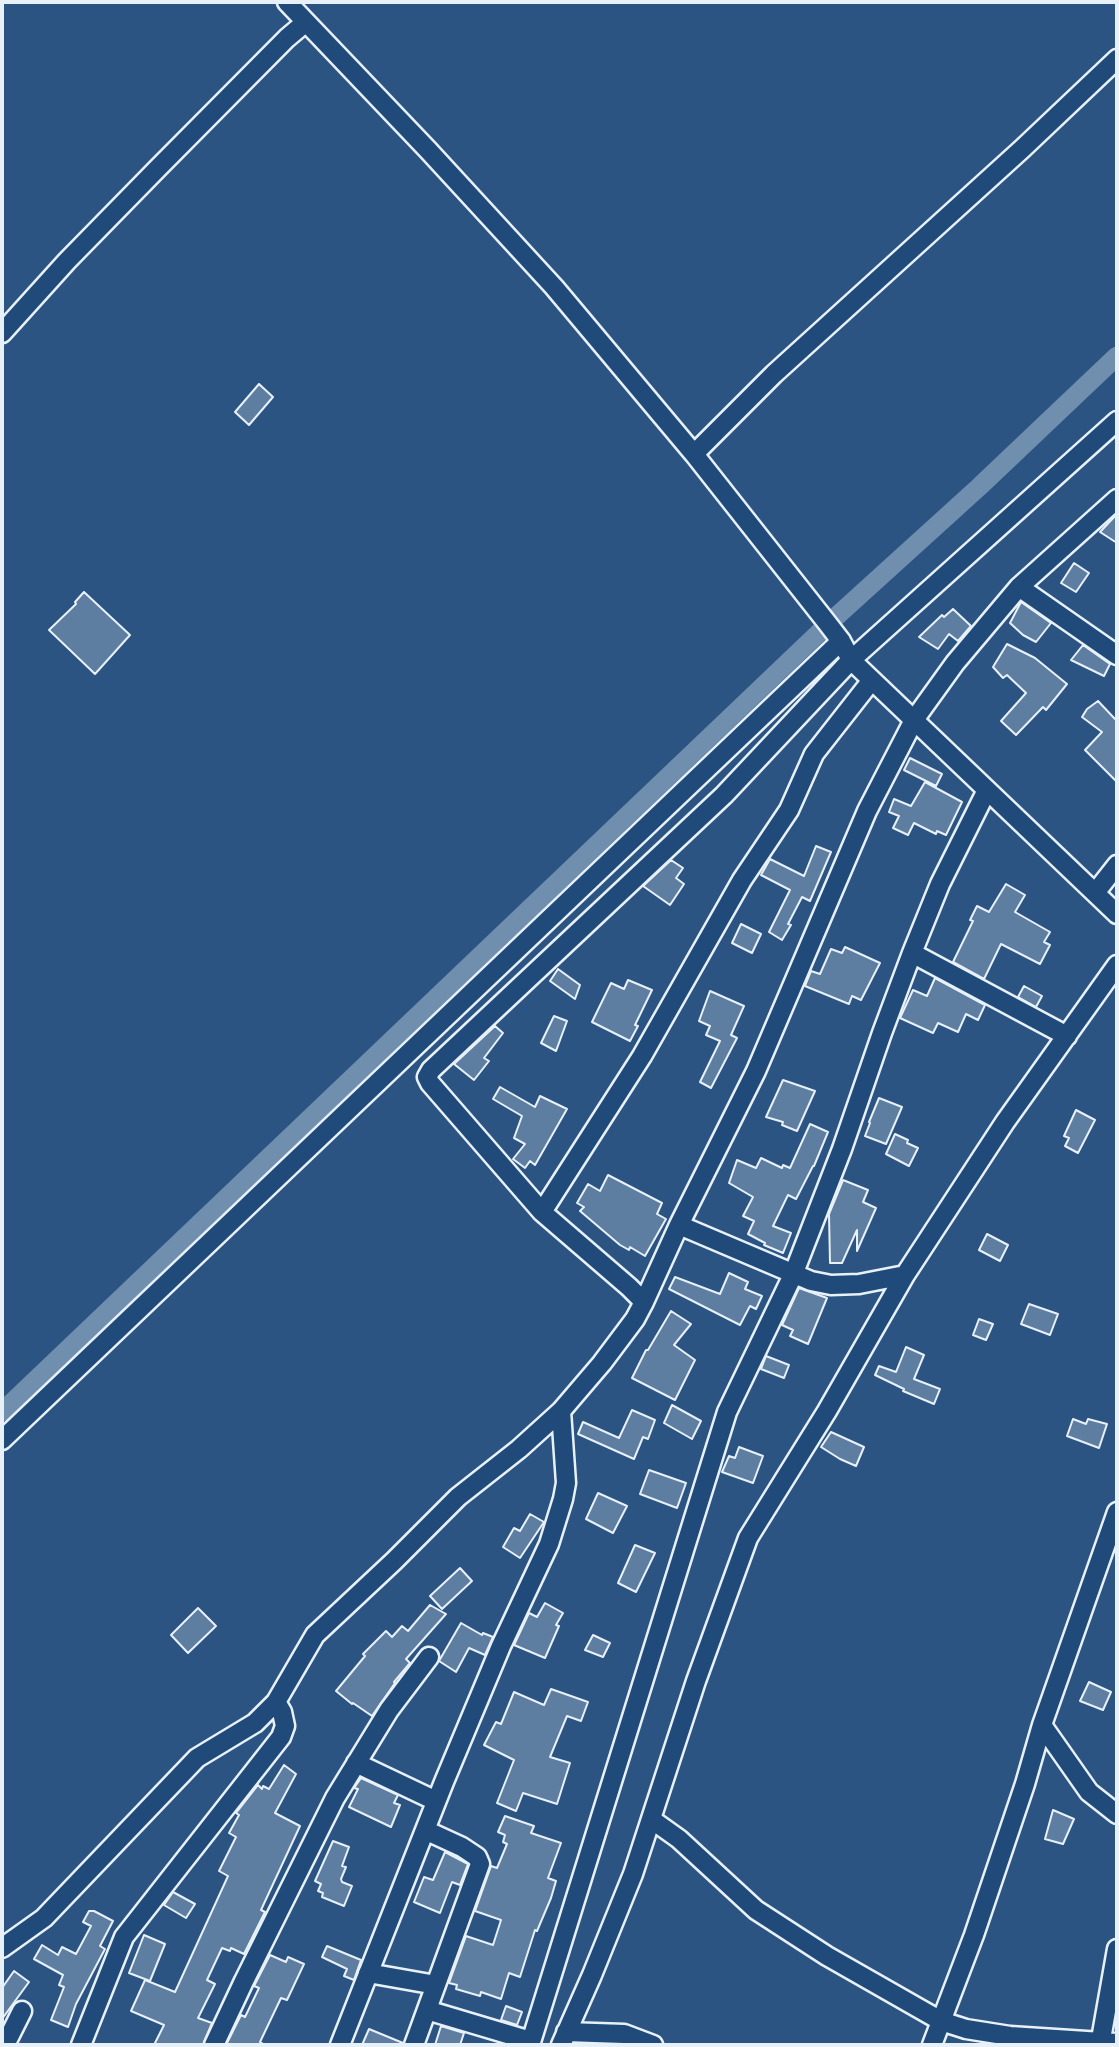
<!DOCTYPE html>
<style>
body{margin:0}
#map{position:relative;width:1119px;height:2047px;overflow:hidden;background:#2b5482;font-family:"Shantell Sans",sans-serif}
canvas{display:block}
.frame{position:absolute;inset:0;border:4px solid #e8f1f8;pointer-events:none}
</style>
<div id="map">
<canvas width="1119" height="2047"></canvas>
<div class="frame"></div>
</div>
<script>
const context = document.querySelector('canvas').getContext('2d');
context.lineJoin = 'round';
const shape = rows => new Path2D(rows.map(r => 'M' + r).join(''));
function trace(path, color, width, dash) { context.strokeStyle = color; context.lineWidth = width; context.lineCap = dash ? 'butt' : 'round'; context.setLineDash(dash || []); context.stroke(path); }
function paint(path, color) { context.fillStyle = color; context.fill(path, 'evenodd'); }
trace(shape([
 [2,1412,828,624,979,487,1117,356]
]), '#708ead', 19);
const building = shape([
 [259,384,273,397,249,425,235,412,259,384],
 [1117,514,1117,543,1100,532,1117,514],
 [1074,563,1089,573,1076,592,1061,583,1074,563],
 [84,592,130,635,95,674,49,630,76,604,75,602,84,592],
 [1021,602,1051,623,1036,642,1023,635,1010,623,1021,602],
 [953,609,971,626,958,641,949,634,938,649,919,637,942,615,944,617,953,609],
 [1007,644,1035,658,1067,684,1046,710,1043,707,1016,735,1001,721,1026,693,1007,675,1003,678,993,667,1007,644],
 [1083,645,1110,664,1104,676,1071,660,1083,645],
 [1098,701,1115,719,1117,716,1117,782,1085,750,1102,732,1082,717,1087,709,1098,701],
 [910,758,942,774,936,786,904,770,910,758],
 [925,782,962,802,946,835,937,831,936,834,914,823,908,835,893,828,899,816,889,812,894,799,911,806,925,782],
 [816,846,831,852,810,901,802,897,788,924,791,925,782,940,769,932,790,890,761,875,770,859,804,876,816,846],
 [671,860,683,868,676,878,684,884,670,905,643,886,671,860],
 [1006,884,1025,895,1015,912,1050,932,1044,942,1050,945,1040,964,1001,944,984,979,953,962,973,921,970,920,977,906,989,912,1006,884],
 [741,924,761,934,752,953,732,943,741,924],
 [845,947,880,963,861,1000,852,996,849,1004,805,986,811,971,820,974,831,949,842,953,845,947],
 [558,969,580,985,575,999,550,981,558,969],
 [935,978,985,1005,978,1020,966,1014,958,1032,938,1023,933,1033,900,1018,913,990,927,996,935,978],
 [628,980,652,990,635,1025,638,1026,630,1041,592,1022,611,983,624,989,628,980],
 [1024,986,1042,996,1036,1007,1018,997,1024,986],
 [710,991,744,1006,731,1035,737,1038,711,1088,700,1082,720,1041,706,1035,710,1026,699,1021,710,991],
 [554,1016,567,1021,556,1051,541,1043,554,1016],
 [495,1026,503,1033,484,1058,489,1061,474,1080,454,1064,495,1026],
 [783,1080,815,1091,797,1131,782,1125,783,1122,766,1117,783,1080],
 [500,1087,535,1107,540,1096,567,1109,535,1165,530,1161,525,1168,513,1159,525,1144,514,1138,522,1116,493,1099,500,1087],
 [879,1098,902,1107,886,1144,865,1136,870,1123,869,1122,879,1098],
 [1076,1110,1095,1120,1078,1153,1065,1146,1069,1138,1064,1136,1076,1110],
 [810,1124,828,1132,814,1166,813,1166,796,1199,788,1195,773,1226,791,1233,783,1253,764,1245,765,1243,748,1234,754,1221,743,1216,753,1197,729,1183,737,1160,756,1168,761,1158,782,1168,783,1165,790,1168,810,1124],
 [895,1134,908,1140,907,1143,918,1148,909,1166,886,1154,895,1134],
 [608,1175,662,1203,657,1214,666,1219,645,1256,630,1247,629,1250,620,1245,580,1211,584,1207,577,1203,588,1184,600,1191,608,1175],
 [843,1180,868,1190,863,1202,876,1208,857,1251,857,1230,842,1263,830,1263,829,1214,843,1180],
 [987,1234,1008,1245,1000,1261,979,1250,987,1234],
 [729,1273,748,1282,745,1289,762,1296,756,1309,750,1306,740,1325,669,1289,675,1277,720,1294,729,1273],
 [799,1288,827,1298,808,1344,790,1336,793,1330,782,1325,799,1288],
 [1029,1304,1058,1314,1050,1335,1021,1324,1029,1304],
 [671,1311,691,1324,674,1345,695,1360,675,1400,632,1378,646,1350,648,1350,671,1311],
 [979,1319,993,1324,986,1340,973,1335,979,1319],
 [906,1347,924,1355,914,1379,940,1389,934,1404,903,1391,904,1389,875,1375,879,1366,896,1372,906,1347],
 [766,1356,789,1365,784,1378,761,1369,766,1356],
 [672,1405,701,1421,692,1439,664,1423,672,1405],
 [632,1410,655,1420,648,1439,643,1437,634,1459,578,1434,583,1422,619,1438,632,1410],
 [1073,1419,1086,1424,1088,1419,1107,1424,1099,1448,1067,1436,1073,1419],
 [831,1432,864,1447,856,1466,840,1459,821,1447,831,1432],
 [739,1447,763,1456,753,1483,722,1472,729,1456,735,1458,739,1447],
 [649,1470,686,1483,677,1508,640,1494,649,1470],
 [598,1493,627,1506,613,1533,586,1519,598,1493],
 [530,1514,544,1522,520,1558,503,1547,514,1528,520,1531,530,1514],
 [635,1545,655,1553,636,1592,618,1583,635,1545],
 [460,1568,472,1581,442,1609,430,1596,460,1568],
 [545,1603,563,1613,556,1625,559,1626,545,1658,514,1645,529,1613,537,1617,545,1603],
 [430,1605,446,1614,406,1659,410,1663,394,1682,395,1683,372,1716,353,1703,352,1704,336,1691,365,1656,363,1654,386,1631,392,1637,402,1626,408,1631,430,1605],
 [198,1608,216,1626,188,1653,171,1635,198,1608],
 [461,1623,482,1635,483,1633,493,1637,485,1655,469,1648,456,1672,439,1661,461,1623],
 [593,1635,610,1643,603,1657,585,1650,593,1635],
 [1089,1682,1111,1692,1103,1710,1080,1701,1089,1682],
 [551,1689,588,1702,581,1721,567,1716,550,1757,570,1763,557,1804,523,1793,516,1811,497,1803,514,1760,484,1745,496,1722,501,1724,514,1692,544,1705,551,1689],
 [284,1765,296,1774,275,1813,300,1826,261,1910,265,1912,244,1954,231,1948,230,1951,222,1948,207,1980,215,1984,198,2018,212,2023,203,2045,154,2045,164,2025,131,2011,145,1980,175,1992,228,1876,219,1871,236,1837,229,1833,239,1815,236,1813,258,1785,262,1789,263,1786,269,1789,284,1765],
 [361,1778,398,1795,394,1803,400,1805,391,1827,349,1807,358,1789,354,1788,361,1778],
 [1053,1810,1074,1819,1063,1844,1045,1839,1053,1810],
 [505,1816,534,1826,531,1833,561,1843,548,1878,556,1881,551,1898,537,1931,535,1930,520,1977,509,1973,501,1999,481,1992,480,1996,456,1989,457,1985,449,1983,466,1936,493,1945,501,1920,475,1911,491,1866,497,1868,507,1844,503,1842,505,1835,498,1832,505,1816],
 [333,1841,349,1847,342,1866,346,1867,341,1879,342,1882,352,1886,344,1906,322,1897,323,1893,318,1891,321,1884,315,1881,333,1841],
 [445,1852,468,1864,460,1885,452,1882,440,1913,414,1902,424,1877,433,1880,445,1852],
 [173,1892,195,1904,186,1918,164,1905,173,1892],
 [89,1911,94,1911,113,1921,100,1946,105,1949,76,2004,68,2027,51,2020,64,1987,59,1985,63,1975,34,1959,42,1945,58,1955,62,1947,76,1954,91,1926,83,1922,89,1911],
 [144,1935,165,1944,150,1981,129,1973,144,1935],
 [327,1946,361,1960,354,1980,344,1976,347,1969,322,1957,327,1946],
 [270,1955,286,1962,288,1957,304,1964,287,2000,281,1998,260,2042,265,2045,226,2045,241,2015,245,2017,259,1988,254,1986,270,1955],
 [14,1971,29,1982,2,2019,2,1988,14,1971],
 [506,2006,522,2012,517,2025,501,2020,506,2006],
 [441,2026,464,2033,460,2045,435,2045,441,2026],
 [369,2029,403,2043,403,2045,362,2045,369,2029]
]);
paint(building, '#5d7da1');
trace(building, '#e8f1f8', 2);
const minor = shape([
 [287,2,428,150,554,287,694,454,828,624,841,641,851,660,1117,914],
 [2,333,67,261,159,167,287,38,306,22],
 [694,454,774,374,1022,149,1117,59],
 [1019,587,1117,655],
 [1095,893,1117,865],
 [912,953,1067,1036],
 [542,1212,642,1056,742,880,789,810,814,754,872,680],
 [679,1225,811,1281,831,1285,859,1284,905,1275],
 [644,1302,629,1287,542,1212,430,1083,427,1077,431,1070,724,795,851,660,1117,421],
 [2,1440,841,641],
 [1042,1725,1089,1792,1117,1814],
 [356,1763,436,1801],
 [651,1819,679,1839,756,1910,827,1956,941,2021,966,2029,1010,2036,1117,2043],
 [2,1948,44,1918,197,1758,255,1723,276,1702,315,1635,394,1561,458,1497,519,1449,561,1411,602,1363,635,1319,644,1302,679,1225,756,1071,867,811,914,720,955,663,1019,587,1117,499],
 [368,1973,436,1985],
 [427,2010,531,2041],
 [566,2032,624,2034,653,2045],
 [5,2045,22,2011],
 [81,2045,124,1937,281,1737,285,1726,282,1712,276,1702],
 [214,2045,244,1981,335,1798,389,1710,429,1657],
 [340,2045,444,1782,501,1646,549,1544,563,1499,566,1483,561,1411],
 [414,2045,480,1864,477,1857,462,1847,425,1830],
 [530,2045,727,1412,793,1275,842,1149,882,1033,912,953,940,884,987,790],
 [561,2045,592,1975,633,1874,696,1681,748,1538,827,1411,905,1275,1005,1122,1117,965],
 [932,2045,974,1935,1025,1784,1042,1725,1117,1512],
 [1100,2045,1117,1949]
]);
trace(minor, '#e8f1f8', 23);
trace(minor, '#1f4a7a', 18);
</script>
